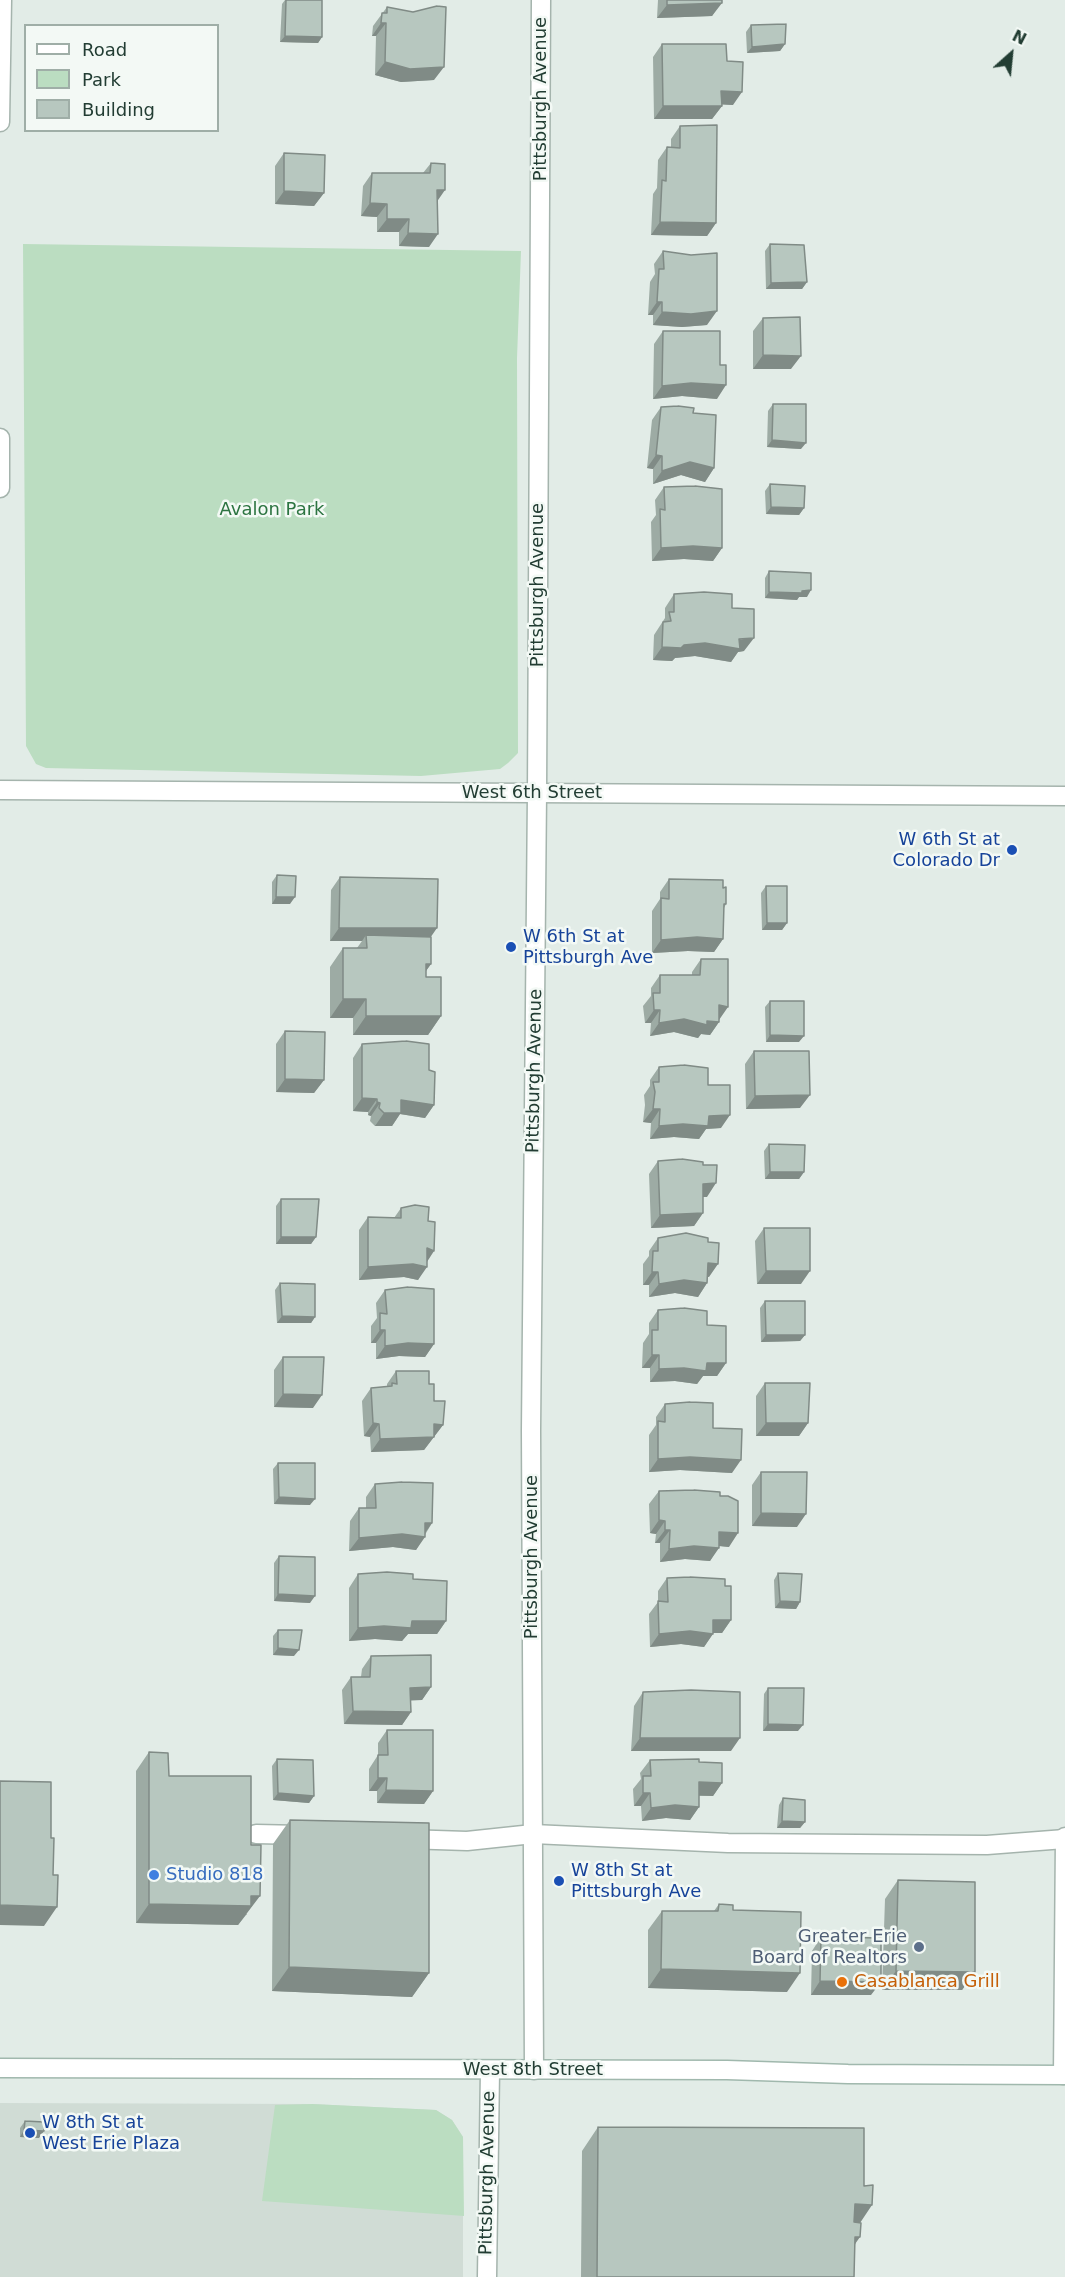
<!DOCTYPE html>
<style>
body{margin:0}
#map{position:relative;width:1065px;height:2277px;overflow:hidden;background:#e2ece7;font-family:"DejaVu Sans",sans-serif}
canvas{display:block}
.legend{position:absolute;left:24px;top:24px;width:195px;height:108px;box-sizing:border-box;background:#f3f9f5;border:2px solid #9faea7;margin:0;padding:8px 10px;list-style:none;font-size:18px;color:#223d33}
.legend li{display:flex;align-items:center;gap:12px;height:30px}
.legend b{width:30px;border:2px solid #9faea7}
.north{position:absolute;left:981px;top:24px;width:60px;height:60px;-webkit-text-stroke:4px #f3f9f5;paint-order:stroke;rotate:27deg;font-size:16px;font-weight:700;line-height:24px;text-align:center;color:#223d33}
.north::after{content:'';display:block;margin:auto;width:21px;height:27px;background:#223d33;clip-path:polygon(50% 0,100% 100%,50% 72%,0 100%)}
</style>
<div id="map">
<canvas width="1065" height="2277"></canvas>
<ul class="legend">
<li><b style="height:8px;background:#fff"></b>Road</li>
<li><b style="height:16px;background:#bbddc1"></b>Park</li>
<li><b style="height:16px;background:#b7c7bf"></b>Building</li>
</ul>
<div class="north">N</div>
</div>
<script>
const context = document.querySelector('canvas').getContext('2d');
context.lineJoin = 'round';
function paint(path, color) { context.fillStyle = color; context.fill(path, 'evenodd'); }
const shape = rows => new Path2D(rows.map(r => 'M' + r).join(''));
function trace(path, color, width, dash) { context.strokeStyle = color; context.lineWidth = width; context.lineCap = dash ? 'butt' : 'round'; context.setLineDash(dash || []); context.stroke(path); }
function write(font, color, halo, rows, align = 'center') {
  context.font = font + ' "DejaVu Sans",sans-serif'; context.lineWidth = 5; context.setLineDash([]); context.textBaseline = 'middle'; context.strokeStyle = halo; context.fillStyle = color; for (const [text, x, y, turn = 0] of rows) {
    context.save(); context.translate(x, y); context.rotate((+turn || 0) * Math.PI / 180); context.textAlign = isNaN(turn) ? turn : align; if (halo) context.strokeText(text, 0, 0); context.fillText(text, 0, 0); context.restore();
  }
}
paint(shape([
 [0,2103,312,2104,436,2110,452,2120,463,2137,463,2277,0,2277]
]), '#d0dcd5');
paint(shape([
 [23,244,521,251,517,358,518,753,508,763,500,769,421,776,46,768,36,764,26,746],
 [312,2104,436,2110,452,2120,463,2137,464,2216,262,2201,275,2105]
]), '#bbddc1');
const service = shape([
 [256,1834,302,1835],
 [405,1839,467,1841,533,1834,728,1843,987,1845,1065,1839]
]);
const minor = shape([
 [0,122,2,0],
 [0,438,0,488],
 [534,2070,531,1430,537,793,541,0],
 [1063,2075,1065,1837]
]);
const tertiary = shape([
 [0,790,1065,796],
 [487,2277,490,2070]
]);
const secondary = shape([
 [0,2068,727,2070,848,2074,1065,2075]
]);
trace(service, '#a5b4ad', 21);
trace(minor, '#a5b4ad', 21);
trace(tertiary, '#a5b4ad', 21);
trace(secondary, '#a0b8ad', 21);
trace(service, '#fff', 18);
trace(minor, '#fff', 18);
trace(tertiary, '#fff', 18);
trace(secondary, '#fff', 18);
paint(shape([
 [285,0,322,0,322,37,318,43,280,42,282,4],
 [657,0,722,0,712,16,657,18,658,0],
 [387,7,434,80,401,82,375,75,376,36,372,36,373,26],
 [751,25,785,44,780,51,747,53,746,32],
 [662,44,727,61,733,105,721,104,722,106,712,119,654,119,653,57],
 [680,126,716,223,707,236,651,235,653,194,657,188,658,160,667,147,671,147,671,139],
 [284,153,324,193,314,206,275,204,275,166],
 [431,163,437,201,429,247,399,246,399,232,377,232,377,217,361,216,363,186,372,173,423,173],
 [770,244,807,282,802,289,766,289,765,251],
 [663,251,707,325,682,327,653,325,653,315,648,315,650,282,655,274,654,264],
 [763,318,791,369,753,369,753,331],
 [663,331,717,399,682,396,653,399,654,344],
 [773,404,801,449,767,447,768,411],
 [661,407,693,413,714,468,705,482,681,475,653,484,653,469,647,468,652,420],
 [770,484,804,508,799,515,766,514,765,491],
 [664,487,722,548,713,561,684,559,652,561,651,522,656,515,655,500],
 [769,571,807,597,799,597,797,600,765,598,765,578],
 [674,594,732,608,744,651,738,652,731,662,695,656,675,658,672,661,653,660,654,635,665,618,665,608],
 [277,875,290,904,272,904,272,882],
 [340,877,431,937,431,964,426,971,426,977,441,1016,428,1035,353,1035,353,1018,330,1018,330,967,343,948,357,948,362,941,330,941,331,890],
 [669,879,723,888,726,904,724,908,723,939,714,952,688,951,652,953,652,911,660,899,660,892],
 [766,886,787,923,782,930,762,930,761,893],
 [701,959,719,1020,719,1022,710,1035,701,1034,698,1038,674,1032,650,1036,651,1023,645,1023,643,1006,651,996,651,988,660,975,692,975,692,972],
 [770,1001,799,1042,766,1042,765,1007],
 [285,1031,324,1080,314,1093,276,1092,276,1044],
 [362,1044,429,1070,434,1105,425,1118,400,1114,392,1126,375,1126,370,1121,371,1116,368,1115,368,1112,353,1111,353,1058],
 [754,1051,800,1108,746,1109,745,1064],
 [659,1067,708,1085,721,1128,706,1129,699,1139,674,1137,650,1139,651,1123,643,1122,645,1105,644,1095,650,1086,650,1080],
 [769,1144,804,1172,799,1179,765,1179,764,1151],
 [658,1161,707,1197,703,1197,703,1213,694,1226,651,1228,649,1174],
 [281,1199,316,1237,311,1244,276,1244,276,1206],
 [401,1208,428,1221,427,1262,418,1280,404,1277,359,1280,359,1230,368,1217,394,1218],
 [764,1228,801,1284,757,1284,755,1241],
 [658,1238,709,1277,708,1277,707,1283,698,1297,675,1293,649,1297,649,1285,643,1285,643,1264,649,1256,649,1251],
 [280,1283,315,1317,311,1323,277,1323,275,1290],
 [385,1290,434,1344,425,1357,399,1356,376,1359,376,1343,371,1343,371,1326,377,1318,376,1303],
 [765,1301,805,1335,800,1341,761,1342,760,1308],
 [658,1310,707,1325,726,1363,717,1376,703,1376,697,1384,675,1381,650,1382,650,1368,642,1368,643,1343,649,1334,649,1323],
 [283,1357,313,1408,274,1407,274,1370],
 [396,1371,429,1384,443,1425,424,1450,371,1452,370,1437,364,1436,362,1401,371,1388,387,1387,387,1384],
 [765,1383,808,1423,799,1436,756,1436,756,1396],
 [665,1404,713,1428,732,1473,680,1470,649,1472,649,1435,656,1425,656,1417],
 [278,1463,310,1505,274,1504,273,1469],
 [761,1472,797,1527,752,1526,752,1485],
 [375,1484,432,1523,416,1550,393,1547,349,1551,350,1521,359,1508,366,1508,366,1497],
 [659,1491,720,1496,729,1547,719,1546,710,1561,685,1559,660,1562,660,1543,655,1543,656,1534,650,1533,649,1504],
 [279,1556,310,1603,274,1601,274,1563],
 [778,1573,800,1602,796,1609,775,1608,774,1580],
 [358,1574,413,1579,446,1621,437,1634,408,1634,402,1641,375,1639,349,1641,349,1588],
 [667,1578,725,1586,731,1620,722,1633,713,1633,704,1647,681,1644,650,1647,649,1614,658,1602,658,1591],
 [278,1630,294,1656,273,1655,273,1636],
 [371,1656,431,1687,422,1700,411,1700,411,1712,402,1725,344,1724,342,1690,351,1677,361,1677,362,1669],
 [768,1688,798,1731,763,1731,764,1694],
 [643,1692,731,1751,631,1751,634,1706],
 [387,1730,433,1791,424,1804,377,1803,377,1791,369,1791,369,1769,378,1755,378,1743],
 [149,1752,169,1776,247,1915,246,1915,238,1925,136,1923,136,1771],
 [277,1759,314,1796,309,1803,273,1800,272,1766],
 [650,1760,699,1762,722,1783,713,1796,699,1796,699,1807,690,1820,666,1818,642,1821,641,1806,634,1806,633,1789,641,1779,640,1773],
 [783,1798,805,1822,800,1828,777,1828,779,1805],
 [290,1820,429,1973,412,1997,272,1991,273,1844],
 [898,1880,975,1972,962,1990,882,1990,885,1899],
 [719,1904,733,1910,787,1992,648,1988,648,1930,662,1911,714,1911],
 [821,1937,871,1995,811,1995,812,1951],
 [25,2121,39,2138,20,2137,20,2128],
 [598,2127,860,2223,855,2245,854,2277,581,2277,582,2151]
]), '#9daba4');
paint(shape([
 [722,3,712,16,657,18,667,5],
 [381,23,386,23,376,36,372,36],
 [285,36,322,37,318,43,280,42],
 [785,44,780,51,747,53,752,47],
 [385,62,444,67,434,80,401,82,375,75],
 [721,91,742,92,733,105,711,104],
 [663,106,722,106,712,119,654,119],
 [437,190,445,190,436,203],
 [284,191,324,193,314,206,275,204],
 [370,203,387,204,377,217,361,216],
 [387,219,409,219,399,232,377,232],
 [660,222,716,223,707,236,651,235],
 [408,233,438,234,429,247,399,246],
 [807,282,802,289,766,289,771,283],
 [657,302,662,302,653,315,648,315],
 [717,311,707,325,682,327,653,325,662,312],
 [763,355,801,356,791,369,753,369],
 [691,383,726,385,717,399,682,396,653,399,662,386],
 [772,440,806,443,801,449,767,447],
 [656,455,662,456,653,469,647,468],
 [690,462,714,468,705,482,681,475,653,484,662,471],
 [771,507,804,508,799,515,766,514],
 [693,546,722,548,713,561,684,559,652,561,661,548],
 [811,590,807,597,799,597,797,600,765,598,769,592],
 [754,638,744,651,738,652,731,662,695,656,675,658,672,661,653,660,662,647],
 [276,897,295,897,290,904,272,904],
 [767,923,787,923,782,930,762,930],
 [339,928,437,928,428,941,366,935,362,941,330,941],
 [697,937,723,939,714,952,688,951,652,953,661,940],
 [426,964,431,964,417,983],
 [343,999,366,999,353,1018,330,1018],
 [719,1005,728,1007,719,1020],
 [654,1010,660,1010,651,1023,645,1023],
 [366,1016,441,1016,428,1035,353,1035],
 [684,1019,719,1022,710,1035,701,1034,698,1038,674,1032,650,1036,659,1023],
 [770,1035,804,1036,799,1042,766,1042],
 [285,1079,324,1080,314,1093,276,1092],
 [810,1095,800,1108,746,1109,755,1096],
 [362,1098,377,1099,368,1112,353,1111],
 [401,1100,434,1105,425,1118,400,1114,392,1126,375,1126,384,1113],
 [377,1102,380,1103,371,1116,368,1115],
 [653,1109,660,1109,651,1123,643,1122],
 [730,1115,721,1128,706,1129,699,1139,674,1137,650,1139,659,1126,709,1116],
 [770,1172,804,1172,799,1179,765,1179],
 [716,1183,707,1197,694,1197,703,1184],
 [703,1213,694,1226,651,1228,660,1215],
 [281,1237,316,1237,311,1244,276,1244],
 [427,1248,434,1251,425,1265],
 [708,1263,718,1264,709,1277,699,1276],
 [413,1264,427,1267,418,1280,404,1277,359,1280,368,1267],
 [766,1271,810,1271,801,1284,757,1284],
 [652,1272,658,1272,649,1285,643,1285],
 [684,1280,707,1283,698,1297,675,1293,649,1297,659,1284],
 [282,1316,315,1317,311,1323,277,1323],
 [380,1330,385,1330,376,1343,371,1343],
 [766,1335,805,1335,800,1341,761,1342],
 [408,1343,434,1344,425,1357,399,1356,376,1359,385,1346],
 [652,1355,659,1355,650,1368,642,1368],
 [707,1363,726,1363,717,1376,703,1376,697,1384,675,1381,650,1382,659,1369],
 [283,1394,322,1395,313,1408,274,1407],
 [373,1423,379,1424,370,1437,364,1436],
 [766,1423,808,1423,799,1436,756,1436],
 [434,1424,443,1425,424,1450,371,1452,380,1439],
 [690,1457,741,1460,732,1473,680,1470,649,1472,658,1459],
 [279,1497,315,1499,310,1505,274,1504],
 [761,1513,806,1514,797,1527,752,1526],
 [659,1520,665,1521,656,1534,650,1533],
 [425,1523,432,1523,423,1536,425,1537,416,1550,393,1547,349,1551,359,1538],
 [665,1530,670,1530,660,1543,655,1543],
 [719,1532,738,1533,729,1547,710,1545],
 [694,1546,719,1548,710,1561,685,1559,660,1562,669,1549],
 [278,1594,315,1596,310,1603,274,1601],
 [780,1601,800,1602,796,1609,775,1608],
 [713,1620,731,1620,722,1633,707,1633,713,1634,704,1647,681,1644,650,1647,659,1634],
 [412,1621,446,1621,437,1634,408,1634,402,1641,375,1639,349,1641,358,1628],
 [278,1648,299,1650,294,1656,273,1655],
 [431,1687,422,1700,401,1701,410,1688],
 [353,1711,411,1712,402,1725,344,1724],
 [768,1724,803,1725,798,1731,763,1731],
 [640,1738,740,1738,731,1751,631,1751],
 [378,1778,387,1778,377,1791,369,1791],
 [699,1782,722,1783,713,1796,690,1795],
 [386,1790,433,1791,424,1804,377,1803],
 [278,1793,314,1796,309,1803,273,1800],
 [643,1793,650,1793,641,1806,634,1806],
 [675,1805,699,1807,690,1820,666,1818,642,1821,651,1808],
 [782,1821,805,1822,800,1828,777,1828],
 [251,1896,260,1896,238,1925,136,1923,149,1904],
 [0,1905,57,1907,44,1926,0,1925],
 [289,1967,429,1973,412,1997,272,1991],
 [661,1969,800,1973,787,1992,648,1988],
 [896,1971,975,1972,962,1990,882,1990],
 [820,1981,881,1982,871,1995,811,1995],
 [24,2130,44,2131,39,2138,20,2137],
 [855,2204,872,2205,856,2229,838,2228],
 [855,2237,860,2237,843,2261]
]), '#808b86');
const building = shape([
 [286,0,322,0,322,37,285,36,286,0],
 [667,0,722,0,722,3,667,5,667,0],
 [437,6,446,7,444,67,410,69,385,62,386,23,381,23,382,13,387,13,387,7,413,12,437,6],
 [786,24,785,44,752,47,751,25,786,24],
 [662,44,726,44,727,61,743,62,742,92,721,91,722,106,663,106,662,44],
 [717,125,716,223,660,222,662,180,666,181,667,147,680,148,680,126,717,125],
 [284,153,325,155,324,193,284,191,284,153],
 [431,163,445,164,445,190,437,190,438,234,408,233,409,219,387,219,387,204,370,203,372,173,430,173,431,163],
 [770,244,804,245,807,282,771,283,770,244],
 [663,251,691,255,717,253,717,311,691,314,662,312,662,302,657,302,659,269,664,269,663,251],
 [800,317,801,356,763,355,763,318,800,317],
 [663,331,720,331,720,365,726,365,726,385,691,383,662,386,663,331],
 [773,404,806,404,806,443,772,440,773,404],
 [678,406,694,408,693,413,716,415,714,468,690,462,662,471,662,456,656,455,661,407,678,406],
 [770,484,805,486,804,508,771,507,770,484],
 [695,486,722,489,722,548,693,546,661,548,660,509,665,510,664,487,695,486],
 [769,571,811,573,811,590,802,591,802,593,769,592,769,571],
 [704,592,732,594,732,608,754,609,754,638,739,639,740,649,705,643,684,645,681,648,662,647,663,622,671,621,669,612,674,612,674,594,704,592],
 [277,875,296,876,295,897,276,897,277,875],
 [340,877,438,879,437,928,339,928,340,877],
 [669,879,723,880,723,888,726,887,726,904,724,904,723,939,697,937,661,940,661,898,669,899,669,879],
 [766,886,787,886,787,923,767,923,766,886],
 [366,935,431,937,431,964,426,964,426,977,441,977,441,1016,366,1016,366,999,343,999,343,948,367,948,366,935],
 [701,959,728,959,728,1007,719,1005,719,1022,707,1021,707,1025,684,1019,659,1023,660,1010,654,1010,653,993,660,993,660,975,700,975,701,959],
 [770,1001,804,1001,804,1036,770,1035,770,1001],
 [285,1031,325,1032,324,1080,285,1079,285,1031],
 [406,1041,429,1044,429,1070,435,1072,434,1105,401,1100,401,1113,384,1113,379,1108,380,1103,377,1102,377,1099,362,1098,362,1044,406,1041],
 [754,1051,809,1051,810,1095,755,1096,754,1051],
 [684,1065,708,1068,708,1085,730,1085,730,1115,709,1116,708,1126,683,1124,659,1126,660,1109,653,1109,655,1092,653,1082,659,1082,659,1067,684,1065],
 [769,1144,805,1145,804,1172,770,1172,769,1144],
 [682,1159,703,1162,703,1165,717,1165,716,1183,703,1184,703,1213,660,1215,658,1161,682,1159],
 [281,1199,319,1199,316,1237,281,1237,281,1199],
 [415,1205,429,1207,428,1221,435,1222,434,1251,427,1248,427,1267,413,1264,368,1267,368,1217,401,1218,401,1208,415,1205],
 [764,1228,810,1228,810,1271,766,1271,764,1228],
 [686,1233,708,1238,708,1242,719,1243,718,1264,708,1263,707,1283,684,1280,659,1284,658,1272,652,1272,653,1251,658,1251,658,1238,686,1233],
 [280,1283,315,1284,315,1317,282,1316,280,1283],
 [408,1287,434,1289,434,1344,408,1343,385,1346,385,1330,380,1330,380,1313,387,1314,385,1290,408,1287],
 [765,1301,805,1301,805,1335,766,1335,765,1301],
 [684,1308,707,1311,707,1325,726,1326,726,1363,707,1363,706,1371,684,1368,659,1369,659,1355,652,1355,652,1330,658,1330,658,1310,684,1308],
 [283,1357,324,1357,322,1395,283,1394,283,1357],
 [396,1371,429,1371,429,1384,434,1384,434,1401,445,1401,443,1425,434,1424,434,1437,380,1439,379,1424,373,1423,371,1388,392,1386,392,1383,397,1384,396,1371],
 [765,1383,810,1383,808,1423,766,1423,765,1383],
 [690,1402,713,1403,713,1428,742,1429,741,1460,690,1457,658,1459,658,1421,665,1422,665,1404,690,1402],
 [278,1463,315,1463,315,1499,279,1497,278,1463],
 [761,1472,807,1472,806,1514,761,1513,761,1472],
 [402,1482,433,1483,432,1523,425,1523,425,1537,402,1534,359,1538,359,1508,376,1508,375,1484,402,1482],
 [694,1490,720,1492,720,1496,728,1496,738,1501,738,1533,719,1532,719,1548,694,1546,669,1549,670,1530,665,1530,665,1521,659,1520,659,1491,694,1490],
 [279,1556,315,1557,315,1596,278,1594,279,1556],
 [387,1572,413,1574,413,1579,447,1581,446,1621,412,1621,411,1628,384,1626,358,1628,358,1574,387,1572],
 [778,1573,802,1574,800,1602,780,1601,778,1573],
 [690,1577,725,1579,725,1586,731,1586,731,1620,713,1620,713,1634,690,1631,659,1634,658,1601,668,1602,667,1578,690,1577],
 [278,1630,302,1630,299,1650,278,1648,278,1630],
 [431,1655,431,1687,410,1688,411,1712,353,1711,351,1677,370,1677,371,1656,431,1655],
 [768,1688,804,1688,803,1725,768,1724,768,1688],
 [691,1690,740,1692,740,1738,640,1738,643,1692,691,1690],
 [387,1730,433,1730,433,1791,386,1790,387,1778,378,1778,378,1755,388,1755,387,1730],
 [149,1752,168,1753,169,1776,251,1776,251,1845,261,1845,260,1896,251,1896,251,1906,149,1904,149,1752],
 [277,1759,313,1760,314,1796,278,1793,277,1759],
 [699,1759,699,1762,722,1763,722,1783,699,1782,699,1807,675,1805,651,1808,650,1793,643,1793,643,1776,651,1776,650,1760,699,1759],
 [0,1781,51,1782,51,1838,54,1838,53,1875,58,1875,57,1907,0,1905,0,1781],
 [783,1798,805,1800,805,1822,782,1821,783,1798],
 [290,1820,429,1823,429,1973,289,1967,290,1820],
 [898,1880,975,1882,975,1972,896,1971,898,1880],
 [719,1904,733,1905,733,1910,801,1912,800,1973,661,1969,662,1911,718,1911,719,1904],
 [821,1937,881,1938,881,1982,820,1981,821,1937],
 [25,2121,44,2122,44,2131,24,2130,25,2121],
 [598,2127,864,2128,864,2186,873,2185,872,2205,855,2204,854,2222,861,2223,860,2237,855,2237,854,2277,597,2277,598,2127]
]);
paint(building, '#b7c7bf');
trace(building, '#808b86', 1.5);
for (const [x, y, r, color] of [
 [1012,850,6,"#1a4fb4"],
 [511,947,6,"#1a4fb4"],
 [154,1875,6,"#3f7fe0"],
 [559,1881,6,"#1a4fb4"],
 [919,1947,6,"#5c6f8a"],
 [842,1982,6,"#e8710a"],
 [30,2133,6,"#1a4fb4"]
]) { const dot = new Path2D(); dot.arc(x, y, r, 0, 2 * Math.PI); context.fillStyle = color; context.fill(dot); trace(dot, '#f3f9f5', 2); }
write('18px', '#223d33', '#f3f9f5', [
 ["Pittsburgh Avenue",541,99,-90],
 ["Pittsburgh Avenue",538,585,-90],
 ["West 6th Street",532,793],
 ["Pittsburgh Avenue",535,1071,-89],
 ["Pittsburgh Avenue",532,1557,-90],
 ["West 8th Street",533,2070],
 ["Pittsburgh Avenue",488,2173,-89]
]);
write('18px', '#2c7441', '#f3f9f5', [
 ["Avalon Park",272,510]
]);
write('18px', '#164399', '#f3f9f5', [
 ["W 6th St at",1000,840,"right"],
 ["Colorado Dr",1000,861,"right"],
 ["W 6th St at",523,937],
 ["Pittsburgh Ave",523,958],
 ["W 8th St at",571,1871],
 ["Pittsburgh Ave",571,1892],
 ["W 8th St at",42,2123],
 ["West Erie Plaza",42,2144]
], 'left');
write('18px', '#366cbe', '#f3f9f5', [
 ["Studio 818",166,1875]
], 'left');
write('18px', '#4e5e75', '#f3f9f5', [
 ["Greater Erie",907,1937],
 ["Board of Realtors",907,1958]
], 'right');
write('18px', '#c56008', '#f3f9f5', [
 ["Casablanca Grill",854,1982]
], 'left');
</script>
